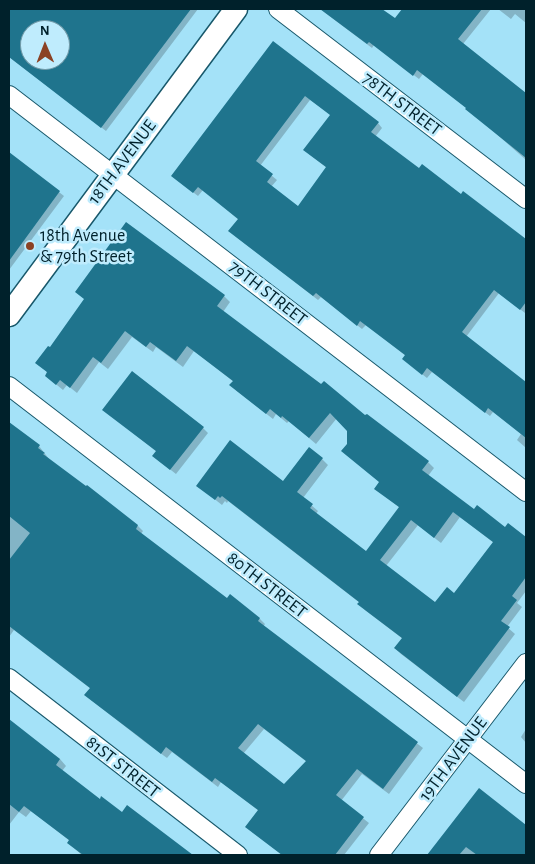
<!DOCTYPE html>
<style>
body{margin:0}
#map{position:relative;width:535px;height:864px;overflow:hidden;background:#a4e2f8;font-family:"Alegreya Sans",sans-serif}
canvas{display:block}
.frame{position:absolute;inset:0;border:10px solid #00212b;pointer-events:none}
.north{position:absolute;left:20px;top:20px;width:50px;height:50px;box-sizing:border-box;background:#bfecfd;border:1px solid #739ba9;border-radius:50%;rotate:359deg;font-size:14px;font-weight:700;line-height:20px;text-align:center;color:#00212b}
.north::after{content:'';display:block;margin:auto;width:18px;height:22px;background:#8b4224;clip-path:polygon(50% 0,100% 100%,50% 72%,0 100%)}
</style>
<div id="map">
<canvas width="535" height="864"></canvas>
<div class="frame"></div>
<div class="north">N</div>
</div>
<script>
const context = document.querySelector('canvas').getContext('2d');
context.lineJoin = 'round';
function paint(path, color) { context.fillStyle = color; context.fill(path, 'evenodd'); }
const shape = rows => new Path2D(rows.map(r => 'M' + r).join(''));
function trace(path, color, width, dash) { context.strokeStyle = color; context.lineWidth = width; context.lineCap = dash ? 'butt' : 'round'; context.setLineDash(dash || []); context.stroke(path); }
function write(font, color, halo, rows, align = 'center') {
  context.font = font + ' "Alegreya Sans",sans-serif'; context.lineWidth = 5; context.setLineDash([]); context.textBaseline = 'middle'; context.strokeStyle = halo; context.fillStyle = color; for (const [text, x, y, turn = 0] of rows) {
    context.save(); context.translate(x, y); context.rotate((+turn || 0) * Math.PI / 180); context.textAlign = isNaN(turn) ? turn : align; if (halo) context.strokeText(text, 0, 0); context.fillText(text, 0, 0); context.restore();
  }
}
paint(shape([
 [9,9,198,9,106,131,9,57],
 [30,30,60,30,60,60,30,60],
 [320,9,380,9,395,20,403,9,491,9,463,44,526,94,526,160,467,108,423,74,419,79,374,45,372,48],
 [498,9,526,9,526,23,515,14,511,19],
 [273,43,378,123,382,128,375,137,419,170,461,196,463,193,526,240,526,312,525,313,499,293,466,337,526,383,526,448,517,440,521,434,493,412,490,416,432,372,427,378,409,364,406,356,366,325,362,329,321,297,318,300,235,236,239,220,203,190,198,196,177,180],
 [310,100,331,115,309,154,327,168,298,207,271,187,277,180,260,166],
 [9,153,64,196,9,270],
 [224,296,230,302,223,312,366,417,367,415,428,462,434,468,428,476,474,510,505,528,508,525,526,539,526,591,517,603,522,607,507,627,515,634,464,702,401,654,395,648,403,639,365,610,360,603,228,501,227,503,225,501,222,505,198,486,283,483,322,459,328,465,303,498,318,511,316,514,366,553,400,508,382,494,380,482,348,445,349,431,337,418,316,444,289,421,287,423,276,414,273,419,237,391,231,385,234,382,194,351,183,367,156,347,153,352,132,337,108,369,99,362,77,393,67,385,63,390,46,376,48,373,37,363,50,349],
 [460,517,494,543,454,595,436,604,386,566,418,525,441,543],
 [109,414,203,428,208,433,176,474,158,460,157,452],
 [9,423,39,446,49,459,86,488,87,487,138,526,143,531,141,534,227,600,230,596,260,619,265,624,263,627,423,748,389,794,362,774,341,801,369,823,344,855,282,855,252,832,259,811,221,782,218,787,172,752,167,758,145,742,91,700,91,689,14,630,9,637],
 [264,729,307,762,285,786,243,754],
 [9,721,60,759,66,766,62,771,100,800,122,814,127,807,191,855,82,855,68,843,70,841,31,811,26,817,19,812,9,825],
 [526,729,526,743,521,737],
 [479,790,526,827,526,855,428,855]
]), '#0003');
paint(shape([
 [9,9,191,9,101,128,9,57],
 [30,30,60,30,60,60,30,60],
 [320,9,382,9,395,18,402,9,482,9,458,39,526,93,526,158,465,109,466,108,417,70,413,76,369,42,367,44],
 [273,41,379,122,371,132,419,168,422,164,461,194,463,191,526,239,526,302,520,310,494,290,462,332,526,382,526,438,488,408,485,413,427,368,422,375,402,359,405,355,360,321,357,326,316,293,313,296,228,231,238,219,198,187,193,193,171,176],
 [305,96,330,115,303,150,326,167,298,206,267,182,273,174,256,161],
 [9,152,60,191,9,261],
 [126,222,225,295,217,306,321,384,324,381,365,415,367,414,429,461,422,470,474,509,477,505,505,527,508,523,526,537,526,577,512,596,517,600,501,621,510,627,457,697,394,648,402,638,357,604,359,602,222,496,220,498,218,496,215,500,196,486,230,440,283,481,309,447,323,458,297,492,313,504,310,508,366,551,399,507,374,489,379,482,341,451,347,444,347,431,330,413,309,438,282,416,281,418,270,409,266,414,229,385,233,381,187,346,176,361,150,342,146,347,125,331,101,363,93,357,70,388,60,380,56,385,45,376,47,372,35,363,48,346,50,347,84,299,75,292],
 [453,512,493,542,454,593,447,587,435,602,380,560,411,520,434,538],
 [132,371,204,427,170,470,152,456,156,451,102,410],
 [9,422,40,445,38,448,45,453,43,454,86,486,87,485,138,525,136,529,227,598,230,594,260,618,258,621,418,742,383,789,357,769,336,795,364,817,335,855,282,855,245,827,258,810,215,778,212,782,166,747,161,754,138,736,84,695,90,688,9,626,9,560,30,533,9,516],
 [258,724,306,761,284,784,238,748],
 [9,719,60,759,56,765,100,799,101,796,122,812,127,805,193,855,83,855,67,843,69,840,24,806,19,812,9,804],
 [479,788,526,825,526,855,477,855,466,847,459,855,427,855]
]), '#1f748d');
const minor = shape([
 [278,9,526,199],
 [9,95,526,492],
 [9,386,526,784],
 [9,678,238,855],
 [379,855,526,663]
]);
const tertiary = shape([
 [9,315,236,9]
]);
trace(minor, '#18586b', 20);
trace(tertiary, '#18586b', 25);
trace(minor, '#fff', 18);
trace(tertiary, '#fff', 22);
for (const [x, y, r, color] of [
 [30,246,5,"#8b4224"]
]) { const dot = new Path2D(); dot.arc(x, y, r, 0, 2 * Math.PI); context.fillStyle = color; context.fill(dot); trace(dot, '#bfecfd', 2); }
write('18px', '#00212b', '#bfecfd', [
 ["78TH STREET",402,104,37],
 ["18TH AVENUE",122,162,-53],
 ["79TH STREET",268,293,38],
 ["80TH STREET",267,585,38],
 ["19TH AVENUE",453,759,-53],
 ["81ST STREET",123,767,38]
]);
write('18px', '#00212b', '#bfecfd', [
 ["18th Avenue",40,236],
 ["& 79th Street",40,257]
], 'left');
</script>
